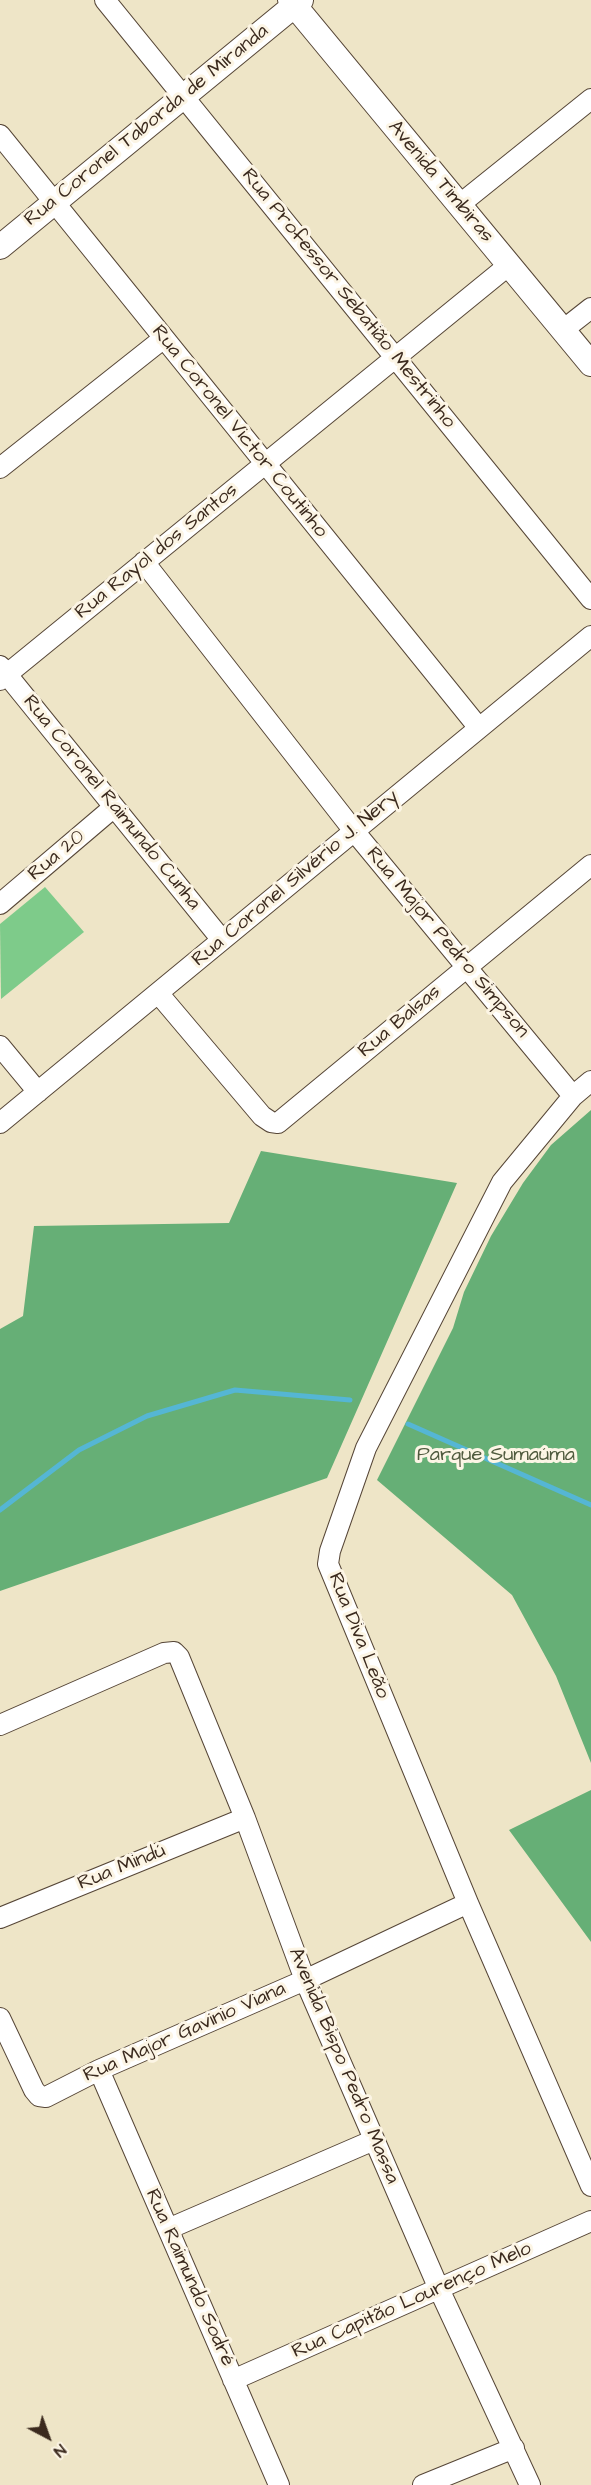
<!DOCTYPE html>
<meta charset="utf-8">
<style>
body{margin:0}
#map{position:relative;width:591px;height:2485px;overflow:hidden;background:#eee5c7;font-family:"Architects Daughter",sans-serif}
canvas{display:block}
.north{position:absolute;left:18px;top:2407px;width:60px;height:60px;-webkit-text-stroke:4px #fcf5e5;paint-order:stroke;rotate:139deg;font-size:16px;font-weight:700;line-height:24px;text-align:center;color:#3b2a1e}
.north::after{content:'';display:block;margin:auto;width:21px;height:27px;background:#3b2a1e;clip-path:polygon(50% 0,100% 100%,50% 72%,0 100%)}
</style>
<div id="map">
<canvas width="591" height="2485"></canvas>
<div class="north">N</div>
</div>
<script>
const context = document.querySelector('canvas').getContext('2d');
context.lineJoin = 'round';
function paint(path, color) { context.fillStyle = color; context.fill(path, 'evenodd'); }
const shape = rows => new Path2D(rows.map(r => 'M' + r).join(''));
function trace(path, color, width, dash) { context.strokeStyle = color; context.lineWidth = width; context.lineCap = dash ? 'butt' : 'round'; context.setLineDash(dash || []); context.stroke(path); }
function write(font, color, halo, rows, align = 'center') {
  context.font = font + ' "Architects Daughter",sans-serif'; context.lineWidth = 6; context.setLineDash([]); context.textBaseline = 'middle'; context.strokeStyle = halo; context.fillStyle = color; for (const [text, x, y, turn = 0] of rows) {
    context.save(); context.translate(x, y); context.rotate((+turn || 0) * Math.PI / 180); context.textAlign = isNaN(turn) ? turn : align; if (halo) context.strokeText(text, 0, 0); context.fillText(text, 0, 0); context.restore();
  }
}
paint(shape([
 [45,887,84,932,1,999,0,924]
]), '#7ecb8a');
paint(shape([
 [591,1110,591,1763,556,1676,512,1595,377,1480,453,1328,464,1292,491,1236,523,1183,551,1145],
 [261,1151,457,1183,327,1478,0,1591,0,1329,23,1316,34,1226,229,1223],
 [591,1790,591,1942,509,1830]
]), '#66af76');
trace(shape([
 [408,1424,591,1505],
 [0,1510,79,1450,147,1416,235,1390,350,1400]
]), '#55b6d4', 5);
const minor = shape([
 [105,0,591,599],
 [0,135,479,728],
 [459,205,591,99],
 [563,330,591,308],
 [0,468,164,338],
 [144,562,354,831,573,1096],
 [0,666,222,940],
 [0,680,509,265],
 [0,904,114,807],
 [158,993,262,1116,271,1122,278,1123,591,865],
 [0,1046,38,1092],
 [591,1081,573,1096,502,1182,366,1448,330,1551,328,1564,468,1903,591,2186],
 [0,1123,591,636],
 [0,1725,164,1653,174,1652,179,1657,245,1818,305,1980,439,2289,530,2485],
 [0,1918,245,1818],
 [0,2018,34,2090,39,2096,46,2097,99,2070,305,1980,468,1903],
 [99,2070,279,2485],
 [168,2229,374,2140],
 [233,2380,591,2221],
 [423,2485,514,2448]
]);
const tertiary = shape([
 [290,0,591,364],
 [0,247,301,0]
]);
trace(minor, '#564637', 22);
trace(tertiary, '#564637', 26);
trace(minor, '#fff', 20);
trace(tertiary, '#fff', 24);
write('20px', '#3b2a1e', '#fcf5e5', [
 ["Rua Coronel Taborda de Miranda",147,126,-39],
 ["Avenida Timbiras",440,182,50],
 ["Rua Professor Sebatião Mestrinho",348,299,51],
 ["Rua Coronel Victor Coutinho",239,432,51],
 ["Rua Rayol dos Santos",157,552,-39],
 ["Rua Coronel Raimundo Cunha",111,803,51],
 ["Rua 20",57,856,-40],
 ["Rua Coronel Silvério J. Nery",296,879,-40],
 ["Rua Major Pedro Simpson",447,943,50],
 ["Rua Balsas",400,1022,-40],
 ["Rua Diva Leão",358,1636,68],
 ["Rua Mindú",122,1868,-22],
 ["Rua Major Gavinio Viana",185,2033,-24],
 ["Avenida Bispo Pedro Massa",343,2066,67],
 ["Rua Raimundo Sodré",189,2278,66],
 ["Rua Capitão Lourenço Melo",412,2301,-24]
]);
write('20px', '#4f5a3e', '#fcf5e5', [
 ["Parque Sumaúma",496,1456]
]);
</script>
